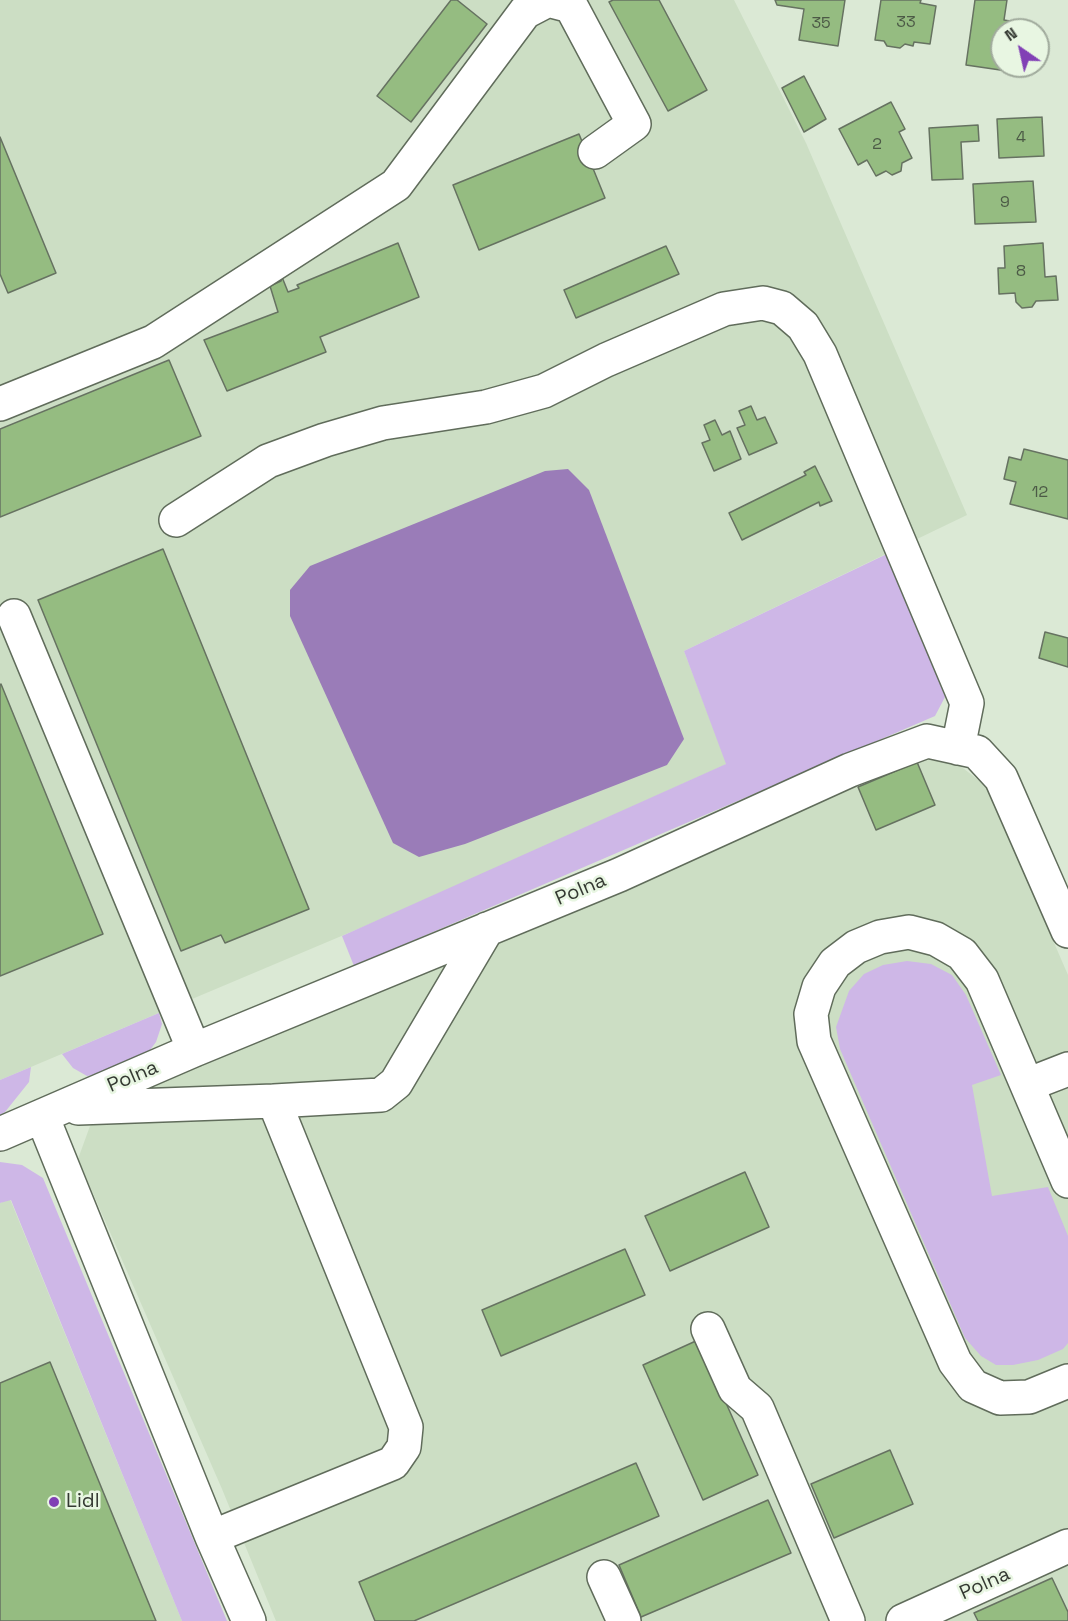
<!DOCTYPE html>
<style>
body{margin:0}
#map{position:relative;width:1068px;height:1621px;overflow:hidden;background:#dbe9d5;font-family:"Space Grotesk",sans-serif}
canvas{display:block}
.north{position:absolute;left:990px;top:18px;width:60px;height:60px;box-sizing:border-box;background:#e8f6e2;border:2px solid #a0aa9c;border-radius:50%;rotate:326deg;font-size:16px;font-weight:700;line-height:24px;text-align:center;color:#343932}
.north::after{content:'';display:block;margin:auto;width:21px;height:27px;background:#8140b5;clip-path:polygon(50% 0,100% 100%,50% 72%,0 100%)}
</style>
<div id="map">
<canvas width="1068" height="1621"></canvas>
<div class="north">N</div>
</div>
<script>
const context = document.querySelector('canvas').getContext('2d');
context.lineJoin = 'round';
function paint(path, color) { context.fillStyle = color; context.fill(path, 'evenodd'); }
const shape = rows => new Path2D(rows.map(r => 'M' + r).join(''));
function trace(path, color, width, dash) { context.strokeStyle = color; context.lineWidth = width; context.lineCap = dash ? 'butt' : 'round'; context.setLineDash(dash || []); context.stroke(path); }
function write(font, color, halo, rows, align = 'center') {
  context.font = font + ' "Space Grotesk",sans-serif'; context.lineWidth = 5; context.setLineDash([]); context.textBaseline = 'middle'; context.strokeStyle = halo; context.fillStyle = color; for (const [text, x, y, turn = 0] of rows) {
    context.save(); context.translate(x, y); context.rotate((+turn || 0) * Math.PI / 180); context.textAlign = isNaN(turn) ? turn : align; if (halo) context.strokeText(text, 0, 0); context.fillText(text, 0, 0); context.restore();
  }
}
paint(shape([
 [0,0,734,0,806,143,967,515,684,651,727,764,396,913,0,1080],
 [923,759,959,765,986,786,1068,975,1068,1621,276,1621,222,1489,78,1159,90,1126,130,1092,496,944,509,931],
 [10,1199,182,1621,0,1621,0,1203]
]), '#ccdec4');
paint(shape([
 [889,553,945,697,935,716,354,966,342,936,726,764,684,651],
 [907,961,931,964,952,975,966,995,1001,1075,972,1085,992,1196,1048,1187,1068,1236,1068,1343,1063,1349,1038,1360,1013,1365,996,1365,981,1356,965,1338,840,1049,836,1027,849,991,864,974,883,965],
 [159,1013,162,1024,156,1042,147,1054,102,1073,87,1076,73,1068,62,1054],
 [31,1067,29,1082,5,1112,0,1115,0,1080],
 [0,1162,22,1165,43,1178,227,1621,182,1621,11,1200,0,1203]
]), '#ceb7e7');
paint(shape([
 [568,469,589,490,684,739,667,765,465,844,419,857,393,843,290,616,290,590,310,566,545,471]
]), '#9a7cb8');
const building = shape([
 [451,0,457,0,487,24,411,122,377,96,451,0],
 [613,0,659,0,707,90,668,111,609,2,613,0],
 [775,0,845,0,838,46,799,40,804,9,777,5,775,0],
 [881,0,921,0,920,3,936,6,930,44,914,42,913,46,905,44,900,48,887,46,884,41,875,40,881,0],
 [975,0,1007,0,1004,20,1021,23,1020,30,1002,30,1002,66,1015,66,1014,72,966,65,975,0],
 [804,76,826,119,804,132,782,88,804,76],
 [891,102,905,129,899,132,912,158,902,163,901,171,892,175,886,171,876,176,867,160,858,165,839,129,891,102],
 [1042,117,1044,156,999,158,997,119,1042,117],
 [978,125,979,141,961,142,963,179,932,180,929,128,978,125],
 [579,134,605,198,479,250,453,185,579,134],
 [0,137,56,273,8,293,0,274,0,137],
 [1033,181,1036,222,975,224,973,184,1033,181],
 [398,243,419,297,320,337,326,352,227,391,204,340,278,312,270,286,281,281,282,277,288,292,299,288,297,285,398,243],
 [1043,243,1045,277,1056,276,1058,300,1036,301,1032,307,1022,308,1016,302,1015,293,999,294,998,268,1005,268,1004,246,1043,243],
 [666,246,679,274,576,318,564,290,666,246],
 [169,360,201,436,0,517,0,429,169,360],
 [751,406,757,420,765,417,777,443,749,455,737,428,745,425,739,411,751,406],
 [715,420,722,435,730,431,741,459,714,471,702,443,710,440,704,425,715,420],
 [1024,449,1068,460,1068,519,1010,504,1016,482,1004,479,1009,457,1021,460,1024,449],
 [815,466,832,501,820,506,819,502,742,540,729,513,806,475,804,472,815,466],
 [163,549,309,909,225,943,221,935,181,951,38,600,163,549],
 [1045,632,1068,638,1068,667,1039,658,1045,632],
 [1,684,103,934,0,976,0,685,1,684],
 [917,762,935,805,876,830,858,787,917,762],
 [745,1172,769,1227,670,1271,645,1216,745,1172],
 [625,1249,645,1295,501,1356,482,1310,625,1249],
 [698,1340,758,1475,703,1500,643,1365,698,1340],
 [50,1362,156,1621,0,1621,0,1383,50,1362],
 [890,1450,913,1504,834,1538,811,1484,890,1450],
 [636,1463,659,1516,414,1621,375,1621,359,1582,636,1463],
 [768,1500,791,1553,641,1617,619,1565,768,1500],
 [1052,1578,1068,1612,1068,1621,978,1621,974,1613,1052,1578]
]);
paint(building, '#95bc81');
trace(building, '#667261', 1.5);
const minor = shape([
 [548,0,571,6,634,124,595,152],
 [0,404,153,342,396,185,525,12,548,0],
 [176,520,268,461,325,440,383,423,486,407,544,391,606,360,724,309,763,303,782,308,803,326,820,354,967,703,958,748],
 [14,616,194,1050],
 [1027,1085,1068,1069],
 [78,1108,274,1101],
 [42,1116,212,1537,249,1621],
 [0,1134,194,1050,619,875,850,770,927,741,977,752,1001,778,1068,931],
 [1068,1181,982,980,962,954,936,939,909,932,880,937,856,947,835,963,819,987,811,1014,814,1041,955,1362,973,1386,1000,1398,1029,1397,1068,1381],
 [708,1329,735,1389,757,1408,848,1621],
 [212,1537,393,1463,404,1447,406,1427,274,1101,381,1095,396,1083,487,929],
 [604,1577,624,1621],
 [903,1621,1068,1546]
]);
trace(minor, '#606c5b', 36);
trace(minor, '#fff', 33);
for (const [x, y, r, color] of [
 [54,1502,6,"#8140b5"]
]) { const dot = new Path2D(); dot.arc(x, y, r, 0, 2 * Math.PI); context.fillStyle = color; context.fill(dot); trace(dot, '#e8f6e2', 2); }
write('16px', '#4c5a46', null, [
 ["33",906,23],
 ["35",821,24],
 ["4",1021,138],
 ["2",877,145],
 ["9",1005,203],
 ["8",1021,272],
 ["12",1040,493]
]);
write('20px', '#343932', '#e8f6e2', [
 ["Polna",581,890,-23],
 ["Polna",133,1077,-23],
 ["Polna",985,1584,-24]
]);
write('20px', '#343932', '#e8f6e2', [
 ["Lidl",66,1502]
], 'left');
</script>
